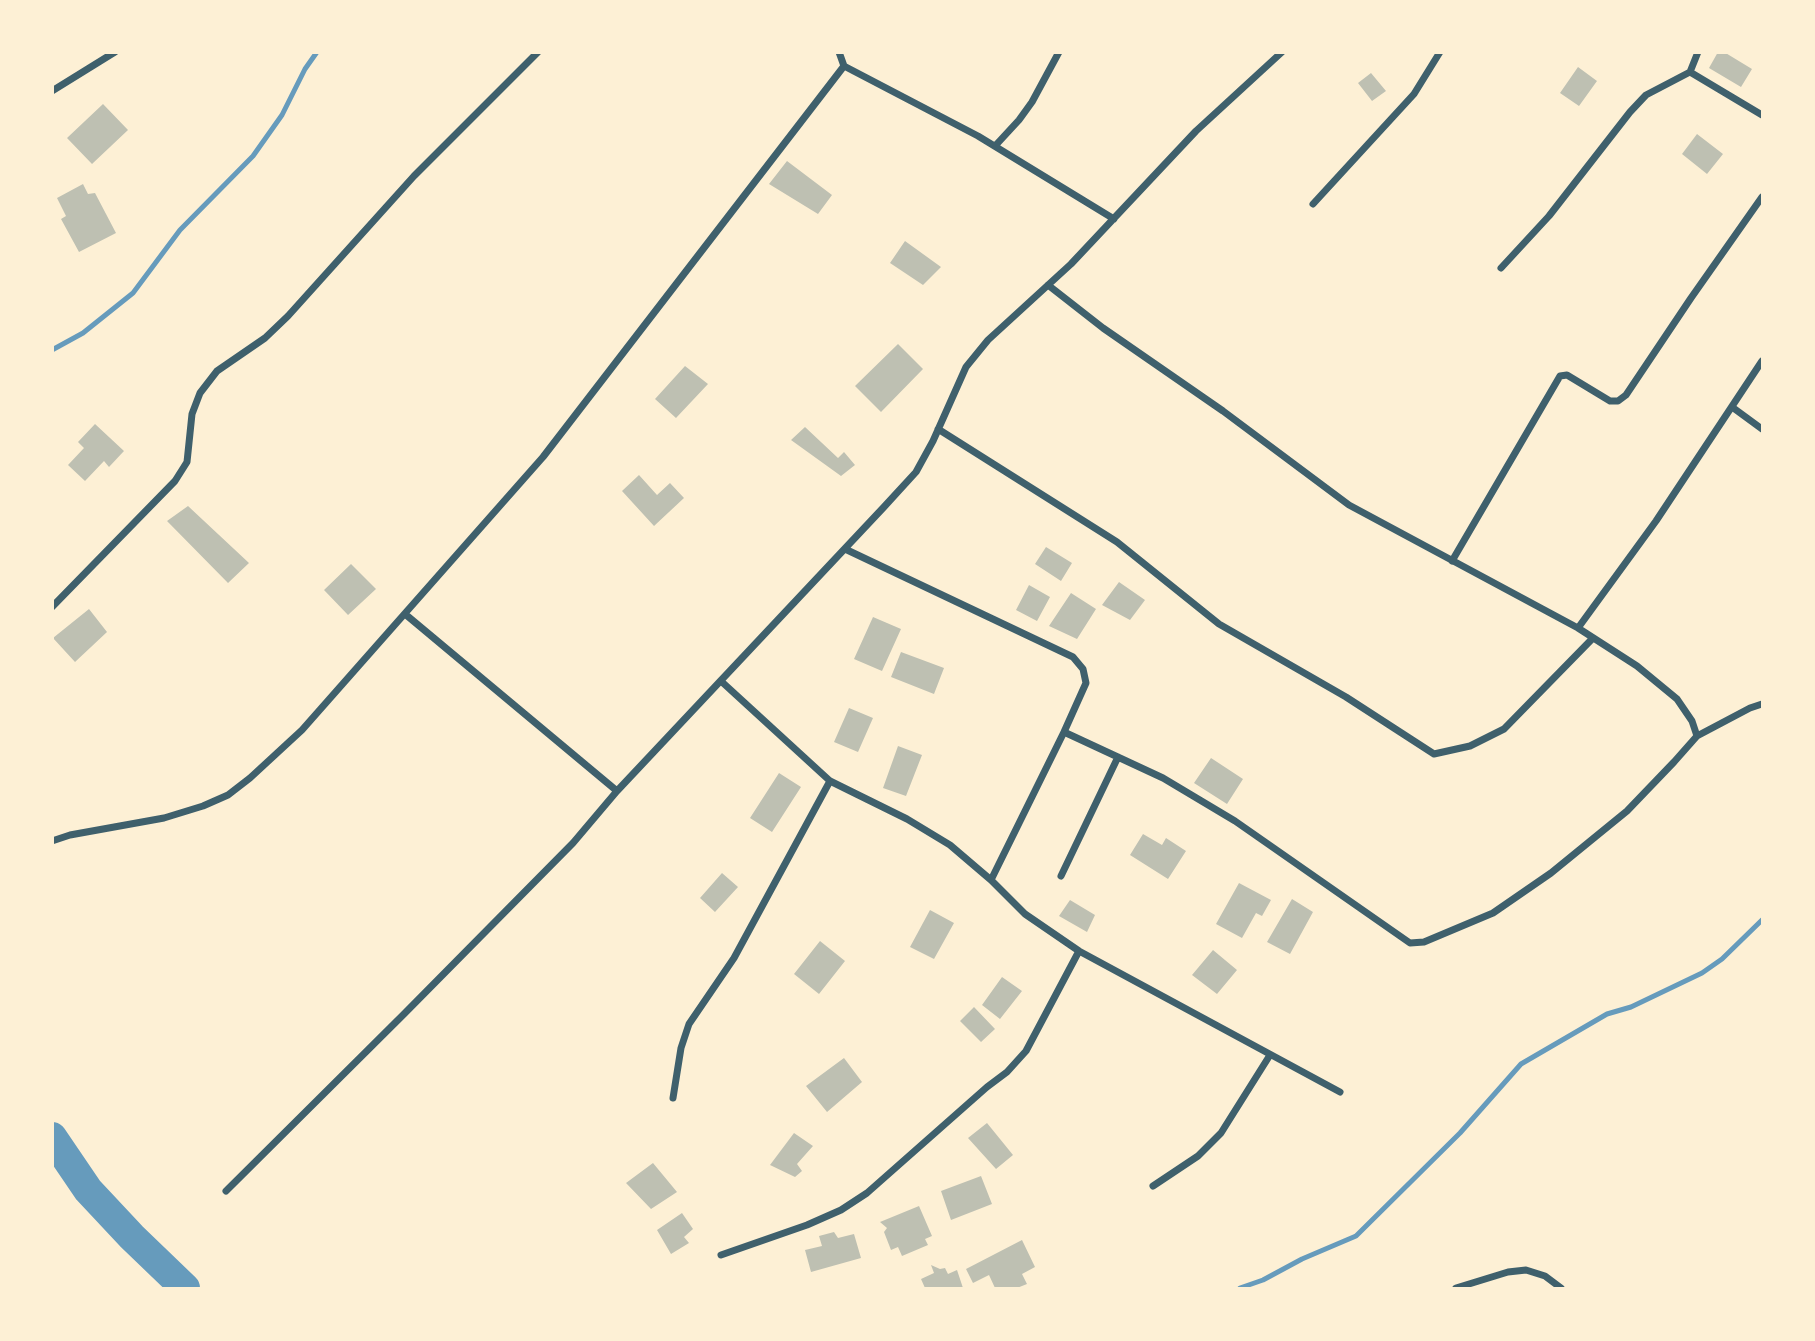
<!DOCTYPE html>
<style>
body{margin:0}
#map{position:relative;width:1815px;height:1341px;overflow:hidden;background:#fdf0d5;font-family:Raleway,sans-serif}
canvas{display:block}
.frame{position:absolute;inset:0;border:54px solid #fdf0d5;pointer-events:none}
</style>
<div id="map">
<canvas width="1815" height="1341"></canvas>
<div class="frame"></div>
</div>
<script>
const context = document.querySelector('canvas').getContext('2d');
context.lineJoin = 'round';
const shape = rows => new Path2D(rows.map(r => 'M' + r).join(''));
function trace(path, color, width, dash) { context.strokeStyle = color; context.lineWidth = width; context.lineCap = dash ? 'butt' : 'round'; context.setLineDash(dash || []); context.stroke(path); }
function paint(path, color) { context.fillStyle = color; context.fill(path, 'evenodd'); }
trace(shape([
 [52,350,83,333,133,293,180,230,253,156,282,115,305,69,317,52],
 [1240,1288,1263,1280,1302,1259,1356,1236,1460,1133,1521,1064,1607,1014,1631,1007,1702,973,1722,959,1762,920]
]), '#669bbc', 5);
trace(shape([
 [52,1137,88,1190,132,1237,185,1288]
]), '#669bbc', 30);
paint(shape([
 [1718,52,1724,52,1752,69,1741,87,1709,68],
 [1578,67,1597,81,1579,106,1560,93],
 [1371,73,1386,91,1372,101,1358,83],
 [103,104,128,130,92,164,67,138],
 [1697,134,1723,154,1707,174,1682,154],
 [787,161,832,195,818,214,769,184],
 [83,184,88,194,95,193,116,233,79,252,61,219,66,216,57,198],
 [905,241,941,267,923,285,890,263],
 [898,344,923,369,881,412,855,386],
 [685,366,708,384,676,418,655,399],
 [95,424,124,451,109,467,104,461,85,481,68,465,84,448,78,442],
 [805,427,838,458,844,452,855,465,841,476,791,440],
 [639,475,657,495,670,483,684,498,654,526,622,491],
 [188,506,249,563,228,583,167,521],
 [1046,547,1072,563,1061,581,1035,564],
 [351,564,376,589,348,615,324,590],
 [1119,582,1145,600,1130,620,1102,605],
 [1029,585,1050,597,1037,621,1016,610],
 [1071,593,1096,609,1077,639,1049,626],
 [89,609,107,632,75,662,53,638],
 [873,617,901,629,882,671,854,659],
 [901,652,944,668,934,694,891,677],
 [849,708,873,718,858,752,834,742],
 [898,746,922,755,906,796,883,788],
 [1211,758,1243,779,1227,804,1194,783],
 [779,773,801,787,772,832,750,818],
 [1143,834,1162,845,1166,838,1186,851,1168,879,1130,855],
 [722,873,738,887,715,912,700,898],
 [1239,883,1271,900,1262,916,1256,913,1242,938,1216,924],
 [1292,899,1313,912,1290,954,1267,942],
 [1070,900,1095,915,1087,932,1059,916],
 [930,910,954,923,934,959,910,947],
 [820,941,845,961,819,994,794,974],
 [1213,950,1237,970,1217,994,1192,975],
 [1002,977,1022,991,1000,1019,982,1005],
 [974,1007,995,1029,981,1042,960,1021],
 [844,1058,862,1082,827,1112,806,1086],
 [987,1123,1013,1155,996,1169,968,1138],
 [794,1133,813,1146,797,1164,802,1171,795,1177,770,1165],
 [653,1163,677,1192,651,1209,626,1183],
 [981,1176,992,1204,951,1220,941,1191],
 [919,1206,932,1236,925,1239,928,1245,902,1256,898,1247,891,1250,884,1232,887,1228,880,1222],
 [682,1213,693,1229,684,1237,689,1243,671,1254,657,1230],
 [834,1232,838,1238,854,1234,861,1258,811,1272,805,1250,822,1246,819,1236],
 [1022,1240,1035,1267,1022,1274,1027,1284,1017,1288,995,1288,989,1275,973,1283,966,1269],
 [931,1265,940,1269,945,1268,948,1274,957,1270,963,1288,925,1288,921,1279,934,1273]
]), '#bec0b2');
trace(shape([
 [844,66,978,136,1114,219],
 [1690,72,1698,52],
 [52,91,115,52],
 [995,146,1019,120,1032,102,1059,52],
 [1313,204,1414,94,1440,52],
 [1501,268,1549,216,1630,112,1646,95,1690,72,1762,115],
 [1048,285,1103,328,1223,411,1349,505,1578,628,1637,666,1677,699,1692,721,1697,736,1674,762,1627,811,1551,873,1493,913,1424,942,1410,943,1235,821,1163,778,1064,732],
 [1732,407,1762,429],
 [938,429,1117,542,1219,624,1346,697,1434,754,1470,746,1504,729,1593,638],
 [845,549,1073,657,1083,669,1086,683,1064,732,991,880],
 [1452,561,1560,376,1567,375,1610,401,1618,401,1626,395,1691,298,1762,197],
 [52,607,175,481,187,462,192,414,200,393,217,371,265,338,288,316,414,176,538,52],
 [405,614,617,791],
 [1578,628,1656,521,1762,361],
 [722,682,830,781,907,819,950,845,991,880,1025,914,1079,951,1340,1092],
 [1697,736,1750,708,1762,704],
 [52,841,70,835,164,818,203,806,228,795,250,778,302,730,543,457,844,66,839,52],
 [1061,876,1118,757],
 [673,1098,681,1048,689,1024,734,958,830,781],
 [1153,1186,1198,1156,1221,1133,1270,1055],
 [226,1191,404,1014,573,843,617,791,883,508,916,472,933,441,966,367,988,340,1071,264,1196,131,1282,52],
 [721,1255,807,1225,841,1210,867,1193,987,1087,1007,1072,1026,1051,1079,951],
 [1456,1288,1508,1272,1526,1270,1545,1276,1561,1288]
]), '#3f606c', 7);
</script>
